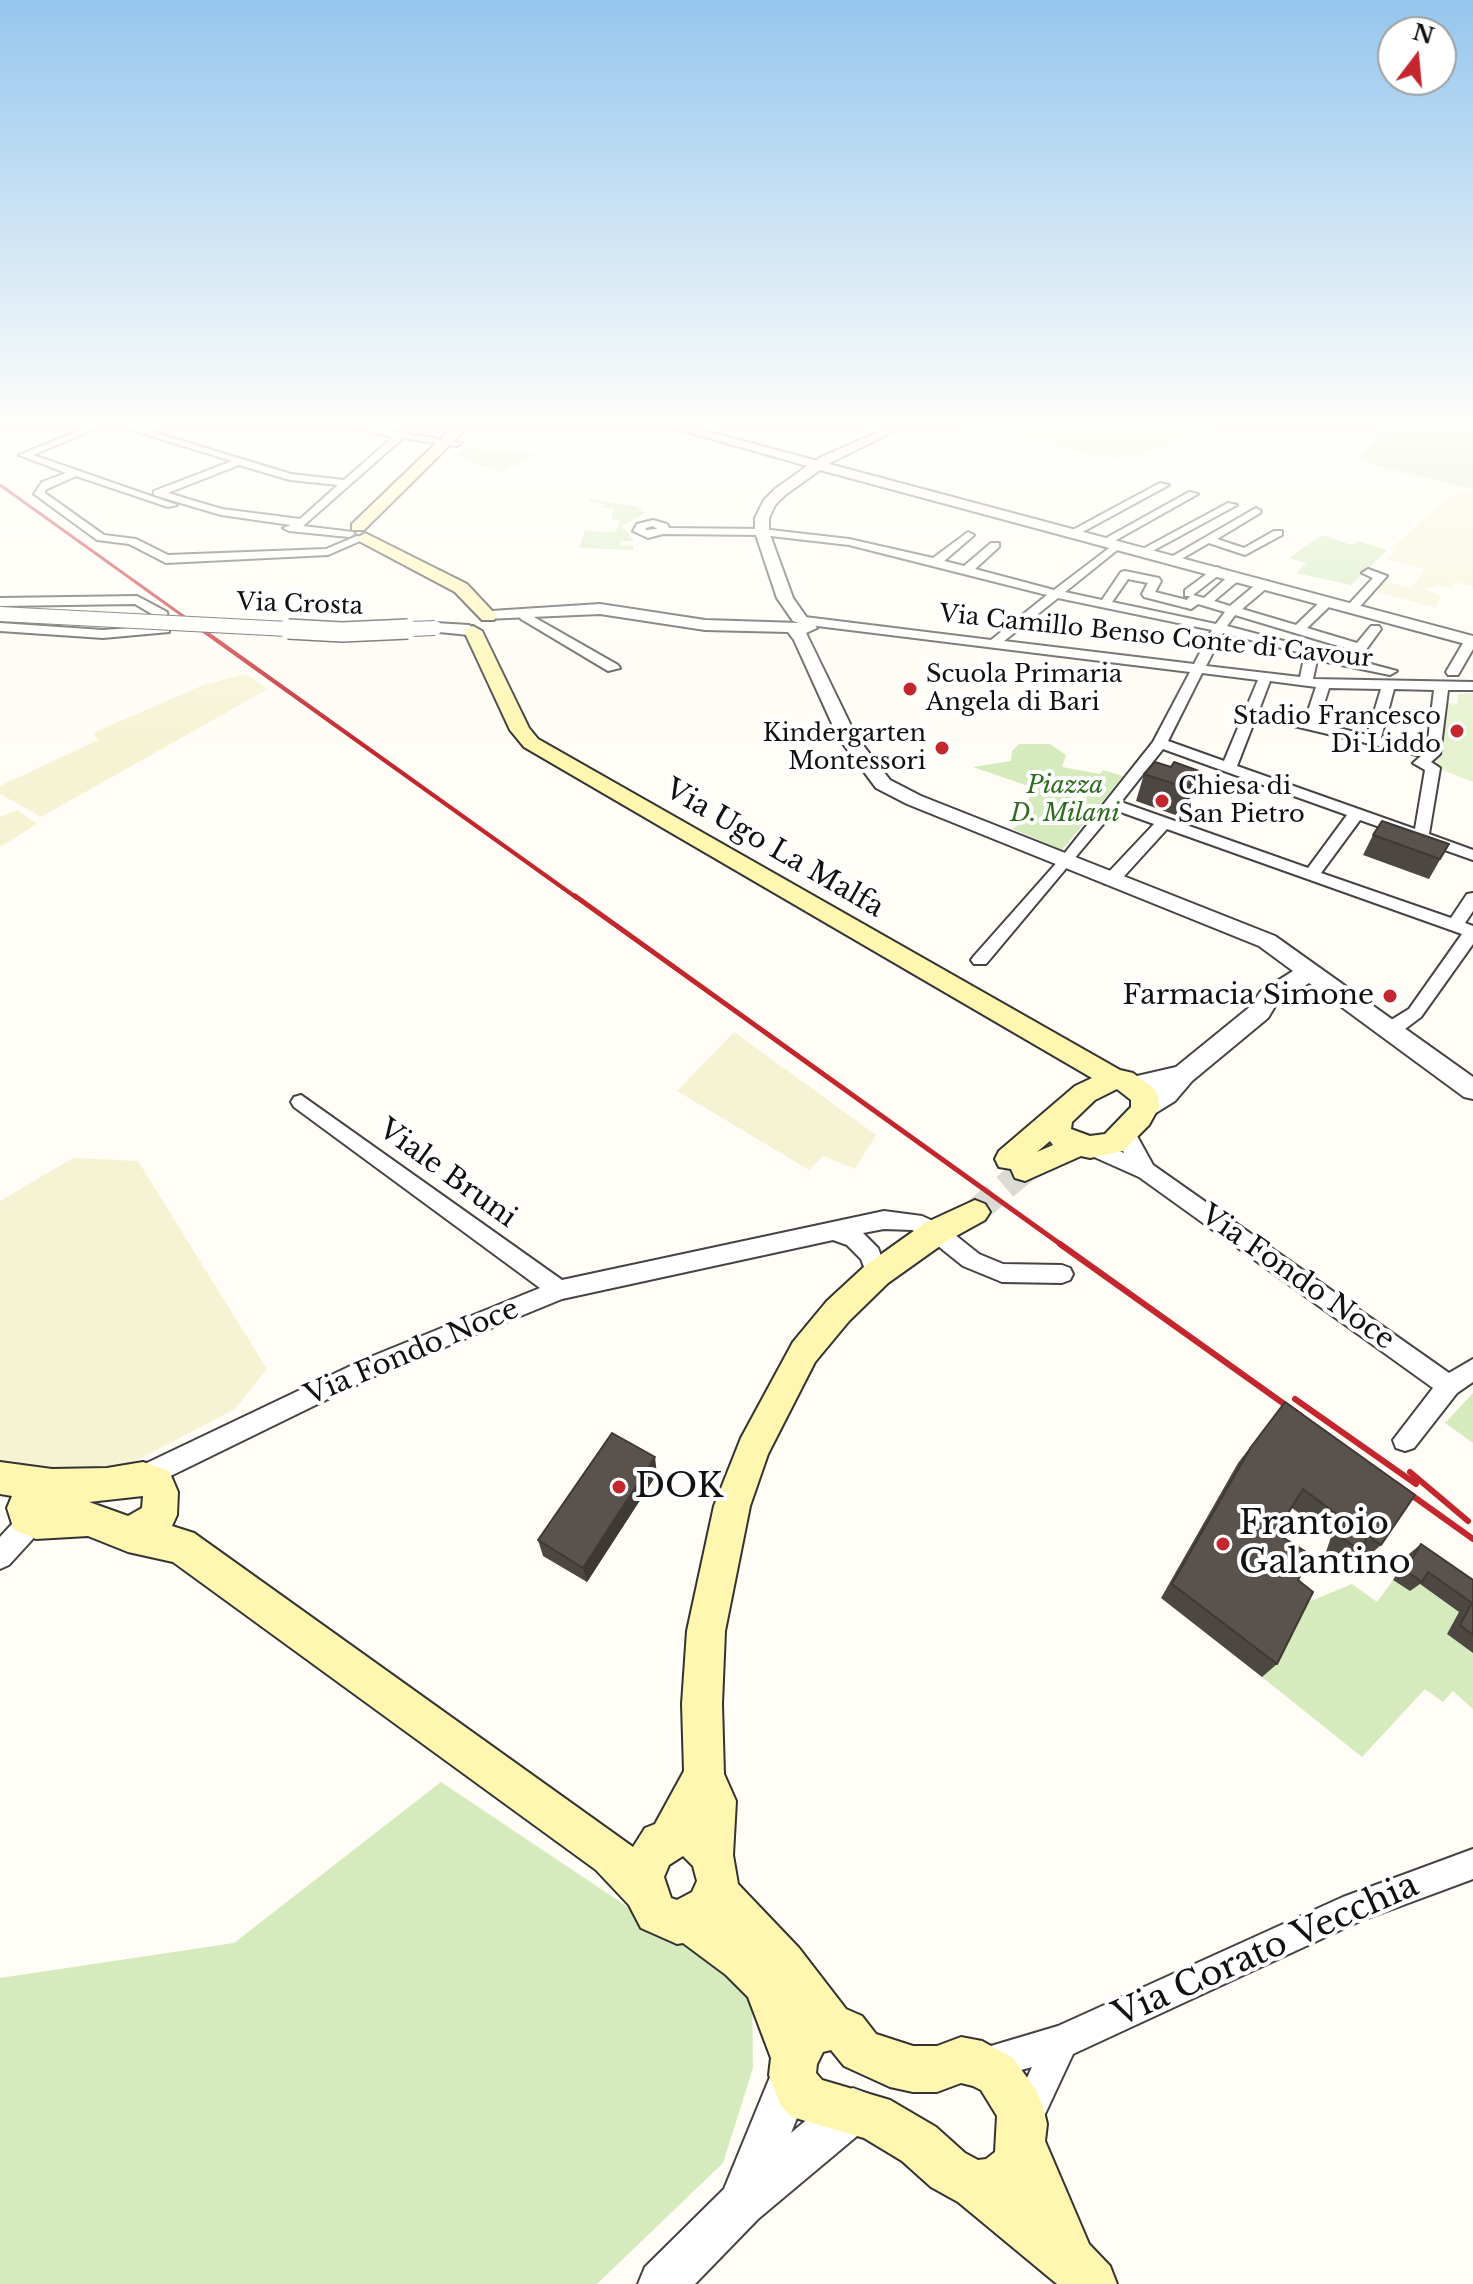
<!DOCTYPE html>
<style>
body{margin:0}
#map{position:relative;width:1473px;height:2284px;overflow:hidden;background:#fffdf5;font-family:"Libre Baskerville",serif}
canvas{display:block}
.north{position:absolute;left:1377px;top:16px;width:80px;height:80px;box-sizing:border-box;background:#fff;border:2px solid #a0a0a0;border-radius:50%;rotate:16deg;font-size:22px;font-weight:700;line-height:32px;text-align:center;color:#111}
.north::after{content:'';display:block;margin:auto;width:28px;height:36px;background:#c4262e;clip-path:polygon(50% 0,100% 100%,50% 72%,0 100%)}
</style>
<div id="map">
<canvas width="1473" height="2284"></canvas>
<div class="north">N</div>
</div>
<script>
const context = document.querySelector('canvas').getContext('2d');
context.lineJoin = 'round';
function paint(path, color) { context.fillStyle = color; context.fill(path, 'evenodd'); }
const shape = rows => new Path2D(rows.map(r => 'M' + r).join(''));
function trace(path, color, width, dash) { context.strokeStyle = color; context.lineWidth = width; context.lineCap = dash ? 'butt' : 'round'; context.setLineDash(dash || []); context.stroke(path); }
function write(font, color, halo, rows, align = 'center') {
  context.font = font + ' "Libre Baskerville",serif'; context.lineWidth = 8; context.setLineDash([]); context.textBaseline = 'middle'; context.strokeStyle = halo; context.fillStyle = color; for (const [text, x, y, turn = 0] of rows) {
    context.save(); context.translate(x, y); context.rotate((+turn || 0) * Math.PI / 180); context.textAlign = isNaN(turn) ? turn : align; if (halo) context.strokeText(text, 0, 0); context.fillText(text, 0, 0); context.restore();
  }
}
paint(shape([
 [1473,490,1473,587,1456,582,1452,588,1438,585,1436,588,1420,587,1441,596,1436,608,1377,592,1384,581,1411,588,1424,569,1387,559,1395,551,1390,549,1457,491],
 [246,674,268,689,41,817,0,794,0,786,98,740,93,733,203,685],
 [17,810,37,824,0,847,0,817],
 [734,1032,876,1135,855,1169,823,1156,809,1170,677,1091],
 [73,1158,138,1161,267,1369,235,1409,124,1467,34,1473,0,1460,0,1201]
]), '#f6f3d4');
paint(shape([
 [465,448,538,454,501,472,457,456],
 [589,499,636,506,645,513,622,526,634,541,621,541,619,545,633,546,633,550,579,548,585,531,616,532,620,520,611,519,614,509,602,508,604,504,586,500],
 [1322,535,1352,545,1358,541,1387,550,1351,585,1296,573,1306,563,1289,558],
 [1019,744,1050,744,1066,755,1062,767,1100,774,1103,770,1123,776,1062,850,1013,829,1033,810,1024,805,1037,789,973,767,1011,761,1012,751],
 [1473,1393,1473,1443,1445,1423],
 [1393,1580,1410,1591,1416,1581,1459,1612,1473,1653,1473,1709,1453,1691,1443,1702,1425,1689,1362,1757,1262,1677,1298,1606,1352,1584,1377,1602],
 [441,1782,752,1990,753,2068,723,2163,597,2284,0,2284,0,1978,234,1943]
]), '#d5ebbd');
paint(shape([
 [1388,425,1473,425,1473,489,1388,469,1357,459]
]), '#d9e3c4');
paint(shape([
 [975,425,1203,425,1213,429,1153,451,1112,459,971,427],
 [1473,693,1473,782,1430,765,1438,757,1444,702,1457,704,1458,694]
]), '#e6f2cf');
trace(shape([
 [975,1212,1025,1170]
]), '#dbdad3', 26, [26, 13]);
const minor = shape([
 [92,425,105,425,33,455,177,505,168,507,76,476,45,490,45,493,104,535,136,539,168,555,326,549,357,536,367,538,328,555,166,563,129,544,97,540,34,494,42,482,66,473,19,455,92,425],
 [115,425,130,425,291,474,344,480,393,437,337,425,358,425,462,443,457,446,403,438,303,526,353,532,355,534,349,537,289,531,283,528,291,525,221,515,154,495,154,491,232,461,115,425],
 [239,465,290,480,338,485,300,519,222,509,168,493,239,465],
 [894,425,906,425,822,467,813,465,819,458,894,425],
 [1160,483,1169,485,1077,535,1067,533,1160,483],
 [1189,492,1198,494,1109,544,1099,542,1189,492],
 [1228,503,1237,505,1147,554,1137,552,1228,503],
 [1256,508,1261,511,1260,513,1217,539,1244,548,1274,531,1282,531,1282,535,1245,555,1209,543,1176,562,1166,560,1256,508],
 [653,520,667,524,669,528,762,529,849,539,933,558,968,532,974,535,972,537,944,561,964,566,991,543,999,543,999,547,975,569,1054,590,1117,542,1121,543,1121,547,1065,592,1102,600,1121,572,1125,571,1159,578,1161,581,1155,592,1187,600,1190,596,1185,596,1185,590,1216,567,1220,568,1220,574,1193,595,1204,598,1231,574,1239,574,1239,580,1214,601,1230,606,1260,581,1268,581,1268,587,1242,609,1296,625,1323,599,1331,599,1331,605,1307,628,1357,643,1371,626,1379,626,1381,629,1365,651,1355,651,1235,615,1227,626,1397,671,1390,675,1317,660,1313,679,1473,682,1473,690,1448,690,1440,754,1431,762,1440,768,1429,834,1473,850,1473,860,1360,820,1321,873,1451,918,1467,894,1473,893,1473,911,1465,923,1473,926,1473,944,1421,1017,1397,1035,1383,1035,1381,1030,1383,1025,1409,1009,1462,934,1167,829,1117,884,1105,884,1105,876,1154,824,1115,810,986,964,974,964,971,960,974,956,1060,859,1153,742,1190,672,801,624,799,621,805,617,991,640,1047,595,849,545,762,535,663,534,648,538,633,531,637,524,653,520],
 [653,526,657,529,645,530,646,528,653,526],
 [1128,579,1148,583,1142,594,1144,597,1191,609,1198,604,1225,612,1216,624,1112,602,1128,579],
 [1058,598,1212,630,1194,664,1004,641,1058,598],
 [1223,633,1305,654,1300,677,1206,666,1223,633],
 [1202,673,1258,680,1224,761,1168,741,1202,673],
 [1270,681,1316,687,1305,720,1259,710,1270,681],
 [1329,688,1381,689,1367,735,1318,723,1329,688],
 [1394,689,1434,690,1427,748,1381,738,1394,689],
 [1256,717,1421,756,1413,763,1425,770,1415,829,1237,766,1256,717],
 [1163,749,1224,771,1347,815,1308,868,1121,802,1163,749],
 [1368,569,1387,576,1356,611,1348,611,1348,605,1373,578,1362,573,1368,569],
 [137,596,167,612,169,632,103,638,0,631,0,623,103,630,158,626,157,617,135,604,0,606,0,598,137,596],
 [525,612,618,665,620,668,608,671,521,619,519,616,525,612],
 [1466,638,1473,638,1473,649,1458,675,1448,675,1446,672,1466,638],
 [301,1095,562,1280,884,1211,922,1216,944,1226,979,1254,1003,1264,1062,1265,1070,1268,1073,1274,1070,1280,1062,1283,1002,1282,963,1266,928,1238,912,1230,884,1229,863,1233,878,1248,888,1274,885,1280,877,1283,869,1280,861,1259,847,1245,833,1240,562,1299,379,1374,148,1487,139,1491,130,1487,127,1479,130,1471,363,1360,540,1288,294,1107,291,1102,294,1097,301,1095],
 [1125,1124,1132,1127,1153,1165,1449,1373,1473,1359,1473,1382,1457,1393,1414,1448,1405,1451,1396,1448,1393,1440,1433,1388,1139,1177,1083,1152,1080,1147,1083,1142,1090,1139,1124,1153,1115,1132,1118,1127,1125,1124],
 [32,1509,41,1512,45,1521,41,1530,9,1565,0,1569,0,1537,23,1512,32,1509],
 [1473,1849,1473,1879,1360,1921,1073,2054,1039,2127,1027,2132,1015,2127,1010,2115,1032,2067,986,2080,974,2075,969,2063,974,2051,1058,2026,1343,1897,1473,1849]
]);
const tertiary = shape([
 [663,425,683,425,1473,636,1473,646,820,470,785,495,775,505,769,518,769,532,793,598,807,618,799,623,815,625,817,628,806,633,856,736,890,780,921,796,1275,936,1473,1077,1473,1099,1464,1097,1309,983,1277,1003,1268,1018,1192,1081,1175,1101,1154,1114,1145,1116,1136,1114,1132,1107,1136,1100,1153,1090,1133,1094,1124,1091,1121,1085,1124,1079,1176,1067,1251,1006,1260,992,1293,971,1259,946,907,804,876,788,838,737,794,640,788,632,705,630,600,614,485,619,485,613,491,611,600,604,705,620,799,623,793,621,777,598,755,532,755,518,764,500,775,489,807,466,663,425],
 [435,623,469,625,477,630,469,635,429,631,427,628,435,623],
 [792,2053,807,2060,814,2075,791,2133,837,2094,853,2088,869,2094,875,2110,869,2126,758,2219,695,2284,638,2284,645,2267,724,2189,777,2060,792,2053]
]);
const secondary = shape([
 [455,425,470,425,364,530,352,530,352,524,455,425],
 [365,533,467,584,497,616,494,620,482,620,455,592,359,541,357,538,365,533],
 [473,626,482,631,529,728,538,739,1120,1070,1133,1073,1154,1089,1158,1096,1159,1107,1149,1125,1123,1151,1090,1158,1081,1156,1025,1181,1015,1178,1011,1169,999,1167,995,1159,999,1151,1075,1086,1092,1078,524,747,510,730,464,631,473,626],
 [1117,1089,1131,1100,1131,1107,1105,1134,1090,1136,1071,1129,1072,1122,1095,1100,1117,1089],
 [1050,1141,1053,1145,1037,1152,1050,1141],
 [975,1200,985,1204,990,1212,985,1220,947,1241,888,1283,849,1321,815,1362,768,1454,750,1506,725,1631,722,1704,724,1774,736,1801,733,1855,738,1884,799,1948,846,2009,862,2016,876,2034,913,2046,937,2046,961,2037,982,2041,1013,2058,1036,2090,1043,2107,1047,2124,1045,2141,1089,2244,1110,2266,1117,2284,1057,2284,958,2202,931,2187,902,2161,864,2138,792,2117,781,2106,769,2075,771,2058,748,1997,726,1975,683,1943,677,1944,641,1928,629,1905,596,1870,173,1562,128,1552,88,1536,36,1539,14,1530,7,1508,12,1496,0,1494,0,1462,52,1469,107,1468,143,1462,169,1471,178,1492,177,1515,172,1526,194,1533,633,1847,645,1828,655,1824,684,1771,682,1704,687,1631,714,1506,741,1438,793,1342,827,1301,866,1265,925,1223,975,1200],
 [143,1496,142,1508,128,1516,89,1502,143,1496],
 [683,1856,693,1866,697,1881,692,1892,677,1900,671,1898,664,1877,669,1865,683,1856],
 [831,2050,844,2066,890,2087,913,2092,937,2092,961,2083,973,2086,981,2090,997,2116,995,2152,986,2159,978,2160,965,2153,936,2127,890,2100,822,2080,816,2073,817,2064,823,2052,831,2050]
]);
trace(minor, '#444', 4);
trace(tertiary, '#444', 4);
trace(secondary, '#333', 4);
paint(minor, '#fff');
paint(tertiary, '#fff');
paint(secondary, '#fff6b0');
trace(shape([
 [0,485,204,631]
]), '#c4262e', 3);
trace(shape([
 [201,629,577,898]
]), '#c4262e', 4);
trace(shape([
 [575,896,1063,1246]
]), '#c4262e', 5);
trace(shape([
 [1060,1244,1301,1416],
 [1295,1399,1416,1484],
 [1410,1472,1468,1521],
 [1396,1484,1473,1539]
]), '#c4262e', 6);
const tertiaryBridgeFar1 = shape([
 [0,614,326,631],
 [362,631,435,628]
]);
const tertiaryBridge = shape([
 [288,629,342,632,408,629]
]);
trace(tertiaryBridgeFar1, '#444', 16, []);
trace(tertiaryBridge, '#444', 22, []);
trace(tertiaryBridgeFar1, '#fff', 14);
trace(tertiaryBridge, '#fff', 19);
paint(shape([
 [1171,767,1199,771,1190,798,1178,816,1136,801,1144,774],
 [1373,835,1449,844,1429,879,1363,855],
 [1285,1402,1381,1545,1364,1560,1358,1556,1346,1566,1326,1552,1331,1537,1292,1508,1276,1533,1298,1580,1277,1664,1262,1677,1161,1598,1238,1463],
 [657,1474,587,1582,543,1556,538,1540],
 [1421,1544,1473,1580,1473,1653,1447,1634,1459,1612,1420,1584,1410,1591,1393,1580,1409,1554]
]), '#4d4742');
paint(shape([
 [1199,771,1190,798,1178,816,1187,788],
 [655,1457,657,1474,587,1582,583,1568]
]), '#3f3936');
const building = shape([
 [1155,762,1171,767,1174,762,1199,771,1187,788,1144,774,1155,762],
 [1382,821,1449,844,1440,859,1373,835,1382,821],
 [1285,1402,1415,1495,1381,1545,1367,1535,1362,1552,1341,1537,1347,1522,1303,1489,1276,1533,1311,1555,1298,1580,1313,1592,1277,1664,1172,1584,1251,1447,1285,1402],
 [612,1433,655,1457,583,1568,538,1540,612,1433],
 [1421,1544,1473,1580,1473,1635,1460,1625,1472,1603,1428,1572,1422,1582,1405,1570,1421,1544]
]);
paint(building, '#5a524d');
trace(building, '#3f3936', 2);
const sky = context.createLinearGradient(0, 0, 0, 745);
sky.addColorStop(0, '#95c6ee');
sky.addColorStop(0.57, '#fffefa');
sky.addColorStop(1, '#fffefa00');
context.fillStyle = sky;
context.fillRect(0, 0, 1473, 745);
for (const [x, y, r, color] of [
 [910,689,8,"#c4262e"],
 [1457,731,8,"#c4262e"],
 [942,748,8,"#c4262e"],
 [1162,801,8,"#c4262e"],
 [1390,996,8,"#c4262e"],
 [619,1487,8,"#c4262e"],
 [1223,1544,8,"#c4262e"]
]) { const dot = new Path2D(); dot.arc(x, y, r, 0, 2 * Math.PI); context.fillStyle = color; context.fill(dot); trace(dot, '#fff', 3); }
write('24px', '#111', '#fff', [
 ["Via Crosta",300,605,2],
 ["Via Camillo Benso Conte di Cavour",1156,637,6]
]);
write('24px', '#111', '#fff', [
 ["Scuola Primaria",926,675],
 ["Angela di Bari",926,703],
 ["Stadio Francesco",1441,717,"right"],
 ["Di Liddo",1441,745,"right"],
 ["Kindergarten",926,734,"right"],
 ["Montessori",926,762,"right"],
 ["Chiesa di",1178,787],
 ["San Pietro",1178,815]
], 'left');
write('italic 24px', '#2f6b1f', '#fff', [
 ["Piazza",1065,786],
 ["D. Milani",1065,814]
]);
write('28px', '#111', '#fff', [
 ["Via Ugo La Malfa",774,849,30],
 ["Viale Bruni",447,1174,36],
 ["Via Fondo Noce",1297,1278,35],
 ["Via Fondo Noce",412,1353,-23]
]);
write('28px', '#111', '#fff', [
 ["Farmacia Simone",1374,996]
], 'right');
write('34px', '#111', '#fff', [
 ["DOK",635,1487],
 ["Frantoio",1239,1524],
 ["Galantino",1239,1563]
], 'left');
write('34px', '#111', '#fff', [
 ["Via Corato Vecchia",1266,1951,-24]
]);
</script>
